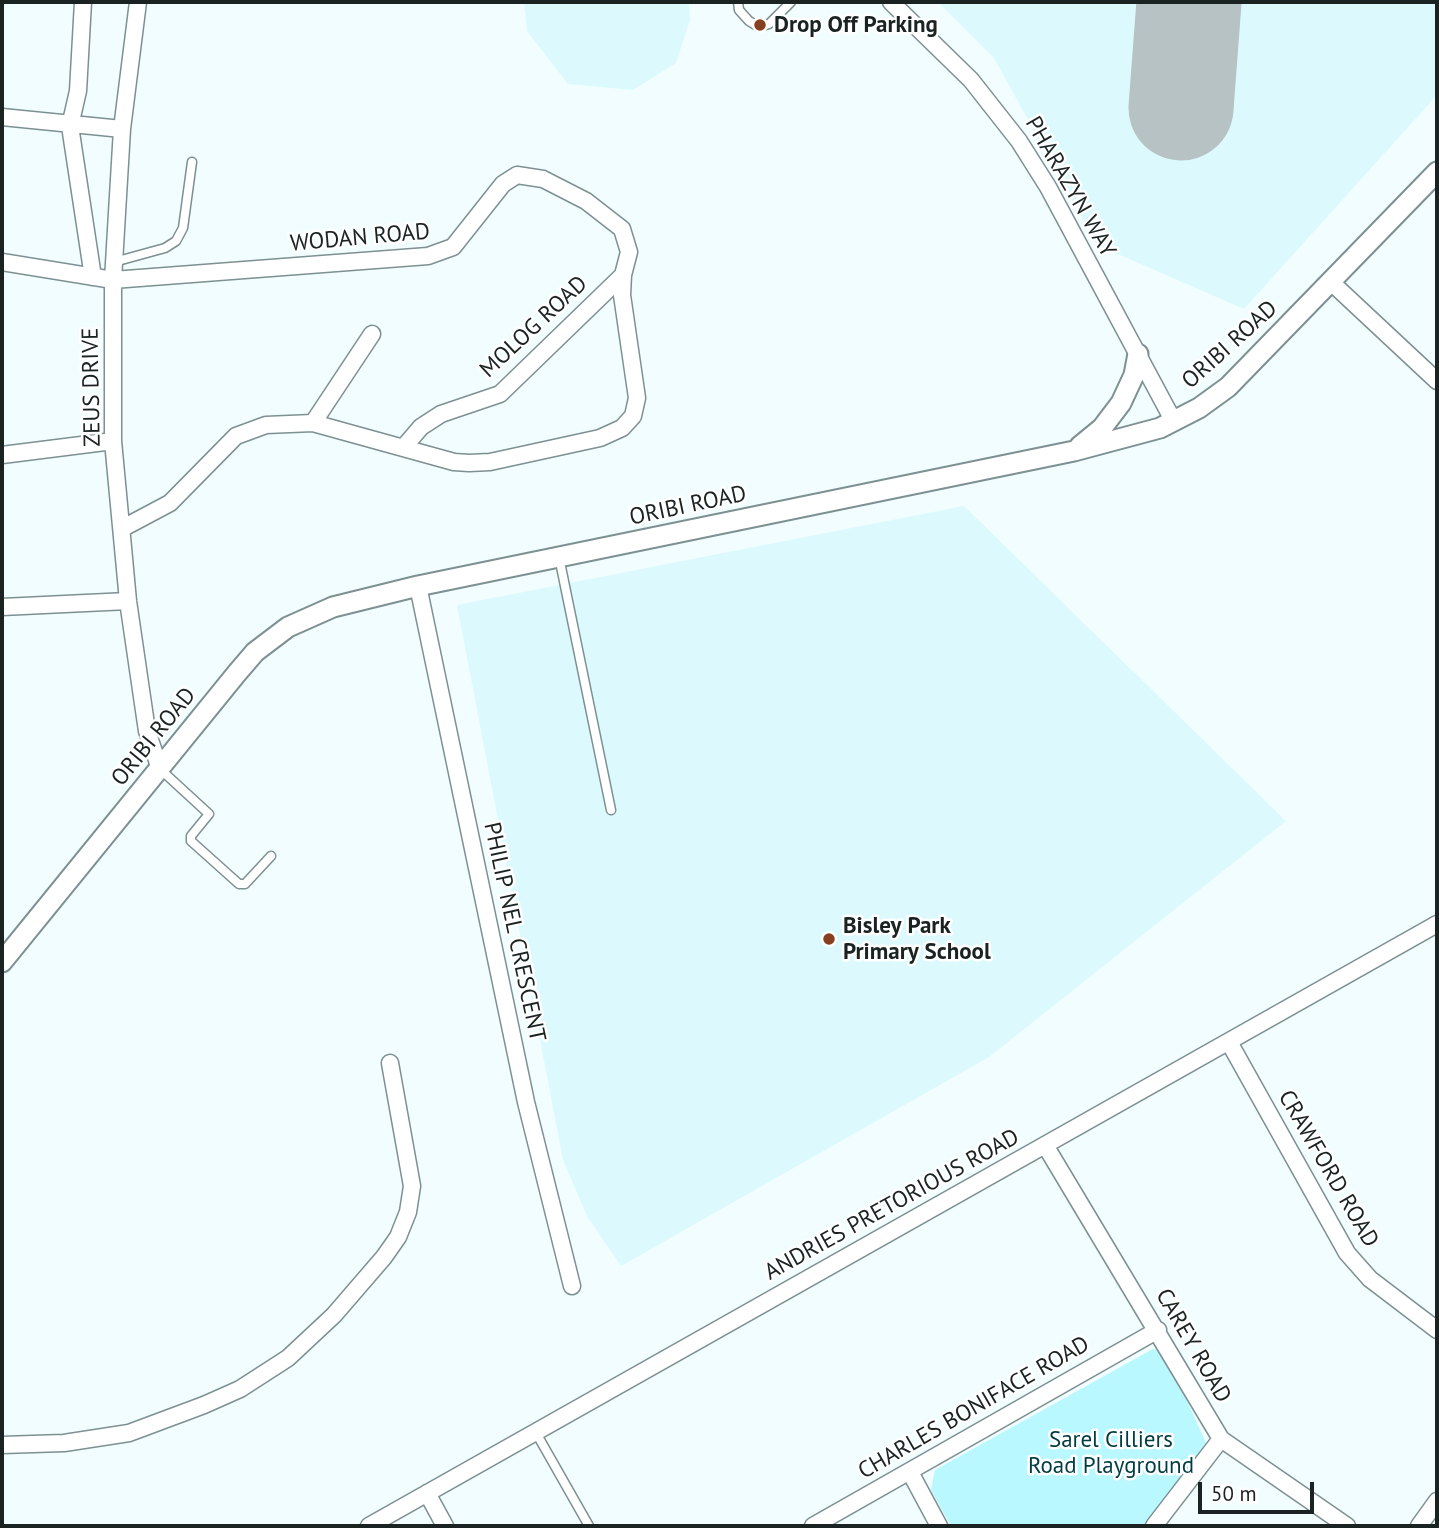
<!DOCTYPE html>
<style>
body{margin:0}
#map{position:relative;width:1439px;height:1528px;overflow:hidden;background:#f1fdff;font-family:"PT Sans",sans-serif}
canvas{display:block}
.frame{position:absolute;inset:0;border:4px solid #1a2222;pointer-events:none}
.scale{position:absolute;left:1198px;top:1482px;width:116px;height:32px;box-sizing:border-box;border:4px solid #1a2222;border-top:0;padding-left:9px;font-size:21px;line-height:24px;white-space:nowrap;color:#1a2222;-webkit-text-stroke:5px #fff;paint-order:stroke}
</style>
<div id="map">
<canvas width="1439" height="1528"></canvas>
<div class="frame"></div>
<div class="scale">50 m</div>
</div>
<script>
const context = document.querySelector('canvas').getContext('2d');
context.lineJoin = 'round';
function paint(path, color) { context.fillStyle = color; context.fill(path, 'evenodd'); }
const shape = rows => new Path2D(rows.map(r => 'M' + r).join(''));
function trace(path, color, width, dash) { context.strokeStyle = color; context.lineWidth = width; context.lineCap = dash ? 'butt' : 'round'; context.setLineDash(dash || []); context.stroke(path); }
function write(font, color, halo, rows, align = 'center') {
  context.font = font + ' "PT Sans",sans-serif'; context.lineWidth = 5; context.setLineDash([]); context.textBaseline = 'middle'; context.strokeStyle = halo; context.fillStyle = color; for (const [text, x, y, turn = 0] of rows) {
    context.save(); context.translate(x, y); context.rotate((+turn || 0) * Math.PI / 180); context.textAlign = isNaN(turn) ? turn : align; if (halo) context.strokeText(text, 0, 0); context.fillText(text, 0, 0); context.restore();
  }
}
paint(shape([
 [524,2,689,2,690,20,676,63,633,90,568,84,527,31],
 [938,2,1437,2,1437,95,1244,309,1097,245,994,58],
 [964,506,1286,821,989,1057,621,1266,587,1216,563,1160,457,605]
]), '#dcfafd');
paint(shape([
 [1153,1349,1164,1350,1206,1443,1145,1526,951,1526,931,1490,935,1470]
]), '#b9f8ff');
trace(shape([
 [1181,108,1189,2]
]), '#b6c2c3', 105);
const service = shape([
 [738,2,739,10,749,21,759,27,769,24,791,2],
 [114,262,165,248,176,241,183,228,192,162],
 [559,557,611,810],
 [160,769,209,814,191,836,191,841,239,884,245,884,271,856],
 [535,1431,589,1526]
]);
const minor = shape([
 [83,2,78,91,70,126,93,277],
 [138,2,122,129,113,280,113,441,128,601,147,731,160,769],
 [891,2,971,80,1019,141,1048,187,1174,422],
 [2,117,122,129],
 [2,262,113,280,428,256,453,247,503,184,517,175,543,179,586,201,622,229,629,252,623,275,622,295,637,398,633,416,622,428,600,438,490,462,469,463,454,462,313,423],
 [1331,282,1437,381],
 [403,448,421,427,441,414,500,394,623,275],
 [2,455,113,441],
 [123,528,170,503,236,436,266,425,313,423,372,334],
 [418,586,526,1102,572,1286],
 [2,607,128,601],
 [1229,1042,1347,1253,1370,1279,1437,1330],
 [1045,1145,1221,1439,1347,1526],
 [2,1445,64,1443,129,1433,204,1405,240,1389,288,1358,334,1315,384,1257,398,1237,408,1212,412,1186,390,1063],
 [910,1472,939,1526],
 [427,1493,445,1526],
 [369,1526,1437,924],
 [813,1526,1158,1330],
 [1154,1526,1221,1439],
 [1419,1526,1437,1501]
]);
const tertiary = shape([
 [1080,446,1102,428,1121,403,1134,375,1138,354],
 [2,962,237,673,255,652,288,627,333,607,418,586,1074,451,1160,428,1199,408,1228,387,1437,172]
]);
trace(service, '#7d9092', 11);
trace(minor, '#7d9092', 19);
trace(tertiary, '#7d9092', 23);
trace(service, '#fff', 8);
trace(minor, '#fff', 16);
trace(tertiary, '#fff', 19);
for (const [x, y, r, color] of [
 [760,25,7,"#873f1f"],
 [829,939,7,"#873f1f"]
]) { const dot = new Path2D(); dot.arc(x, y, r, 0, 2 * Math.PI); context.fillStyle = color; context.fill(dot); trace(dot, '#fff', 2.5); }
write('bold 23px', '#1a2222', '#fff', [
 ["Drop Off Parking",774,25],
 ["Bisley Park",843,926],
 ["Primary School",843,952]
], 'left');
write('23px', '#1a2222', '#fff', [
 ["PHARAZYN WAY",1070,187,60],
 ["WODAN ROAD",360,238,-5],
 ["MOLOG ROAD",534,327,-43],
 ["ORIBI ROAD",1230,345,-42],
 ["ZEUS DRIVE",92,387,-91],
 ["ORIBI ROAD",688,506,-12],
 ["ORIBI ROAD",154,737,-51],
 ["PHILIP NEL CRESCENT",514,932,78],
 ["CRAWFORD ROAD",1328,1169,60],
 ["ANDRIES PRETORIOUS ROAD",892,1205,-29],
 ["CAREY ROAD",1193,1346,60],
 ["CHARLES BONIFACE ROAD",974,1408,-30]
]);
write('23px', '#003c42', '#fff', [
 ["Sarel Cilliers",1111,1440],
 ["Road Playground",1111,1466]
]);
</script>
